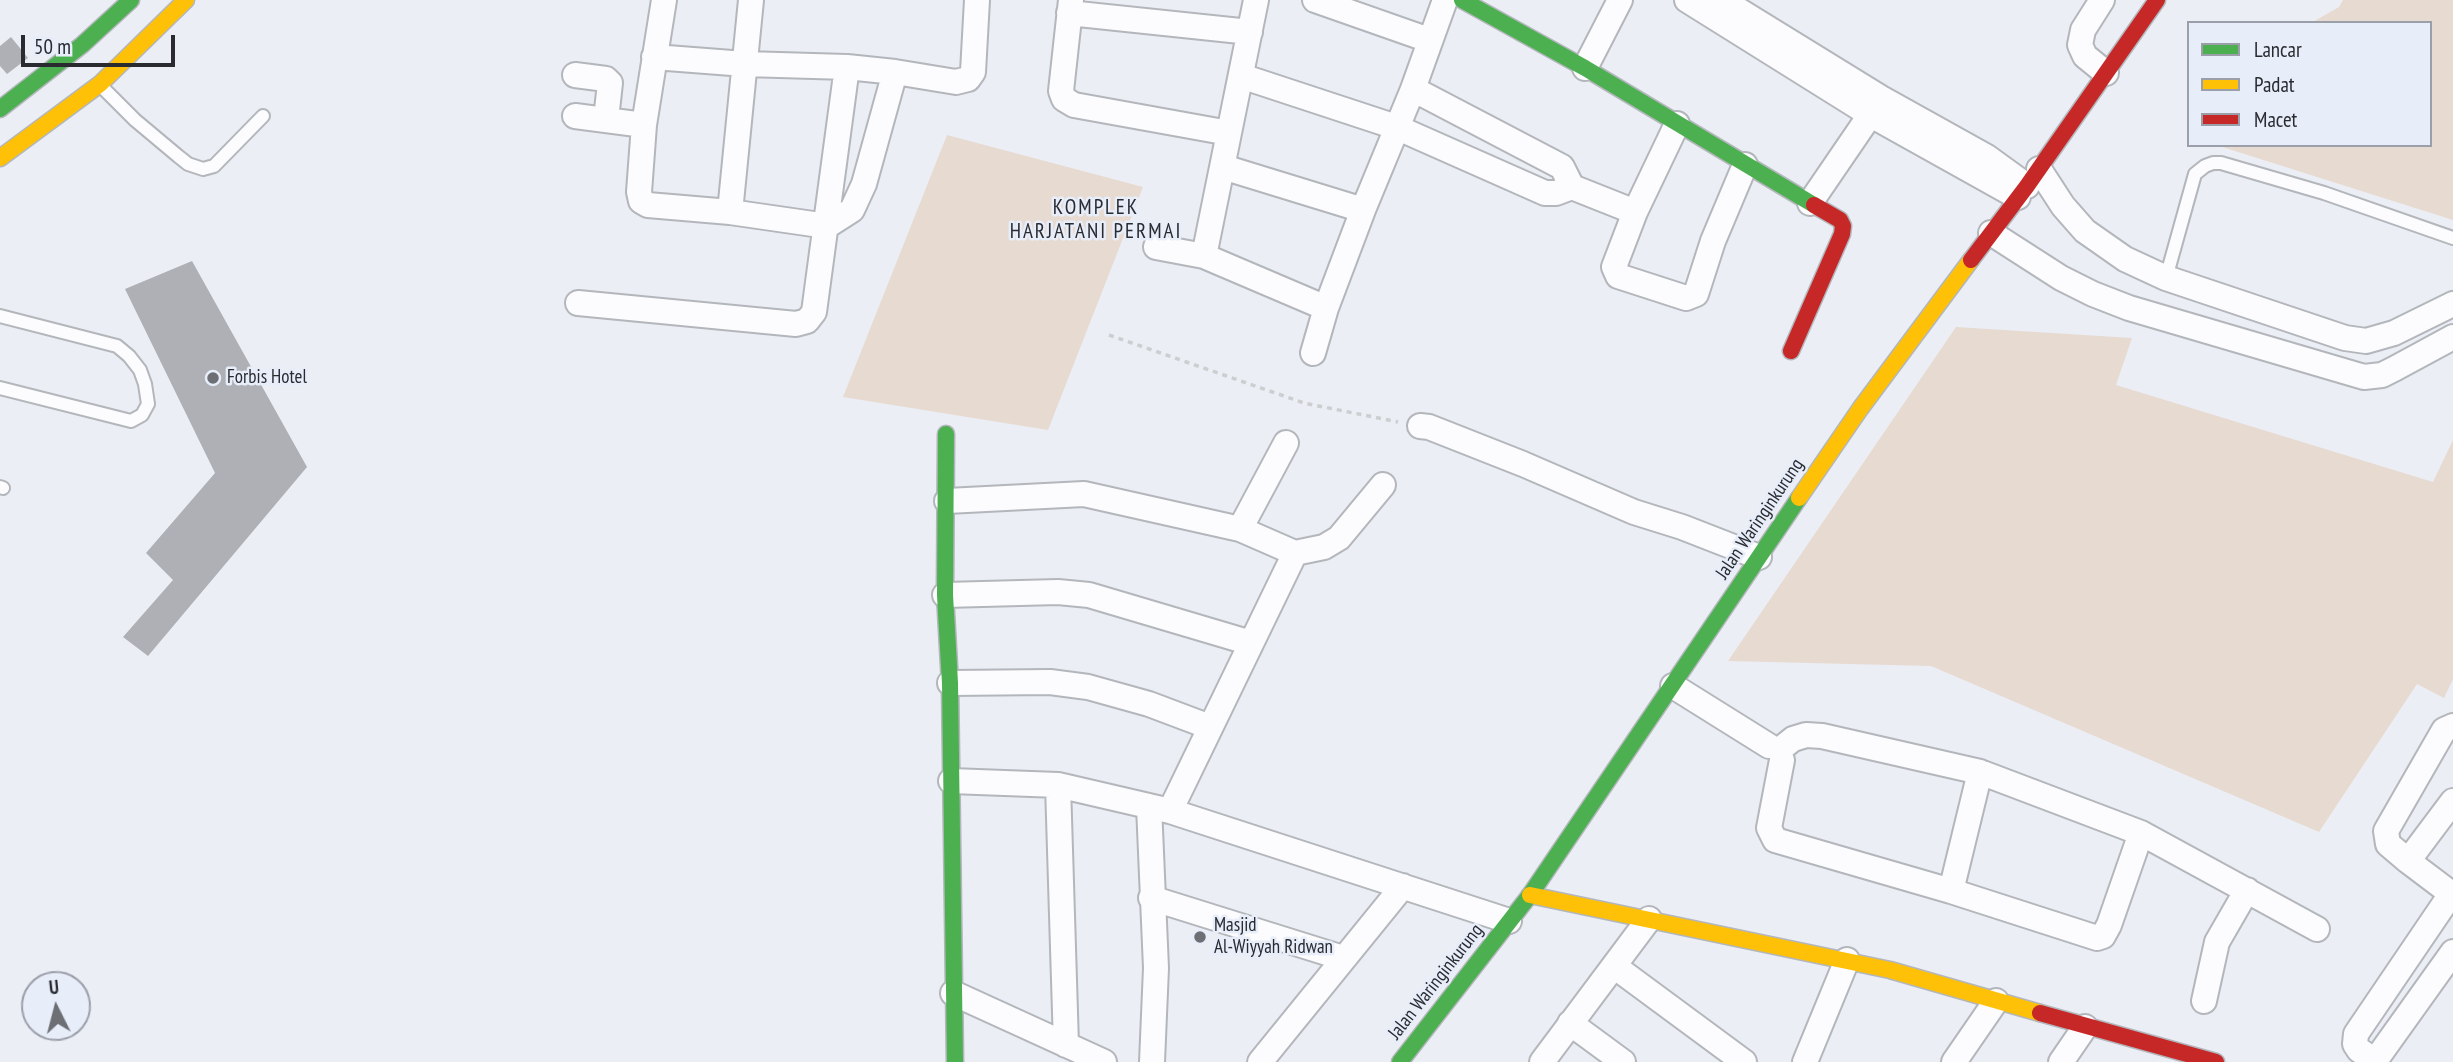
<!DOCTYPE html>
<style>
body{margin:0}
#map{position:relative;width:2453px;height:1062px;overflow:hidden;background:#ebeef5;font-family:"PT Sans Narrow",sans-serif}
canvas{display:block}
.legend{position:absolute;left:2187px;top:21px;width:245px;height:126px;box-sizing:border-box;background:#e7edf9;border:2px solid #9b9fa9;margin:0;padding:9px 12px;list-style:none;font-size:21px;color:#292b30}
.legend li{display:flex;align-items:center;gap:14px;height:35px}
.legend b{width:35px;border:2px solid #9b9fa9}
.north{position:absolute;left:21px;top:971px;width:70px;height:70px;box-sizing:border-box;background:#e7edf9;border:2px solid #9b9fa9;border-radius:50%;rotate:354deg;font-size:19px;font-weight:700;line-height:28px;text-align:center;color:#292b30}
.north::after{content:'';display:block;margin:auto;width:24px;height:32px;background:#6d6f75;clip-path:polygon(50% 0,100% 100%,50% 72%,0 100%)}
.scale{position:absolute;left:21px;top:35px;width:154px;height:32px;box-sizing:border-box;border:4px solid #292b30;border-top:0;padding-left:9px;font-size:21px;line-height:24px;white-space:nowrap;color:#292b30;-webkit-text-stroke:5px #e7edf9;paint-order:stroke}
</style>
<div id="map">
<canvas width="2453" height="1062"></canvas>
<ul class="legend">
<li><b style="height:9px;background:#4caf50"></b>Lancar</li>
<li><b style="height:9px;background:#ffc107"></b>Padat</li>
<li><b style="height:9px;background:#c62828"></b>Macet</li>
</ul>
<div class="north">U</div>
<div class="scale">50 m</div>
</div>
<script>
const context = document.querySelector('canvas').getContext('2d');
context.lineJoin = 'round';
function paint(path, color) { context.fillStyle = color; context.fill(path, 'evenodd'); }
const shape = rows => new Path2D(rows.map(r => 'M' + r).join(''));
function trace(path, color, width, dash) { context.strokeStyle = color; context.lineWidth = width; context.lineCap = dash ? 'butt' : 'round'; context.setLineDash(dash || []); context.stroke(path); }
function write(font, color, halo, rows, align = 'center') {
  context.font = font + ' "PT Sans Narrow",sans-serif'; context.lineWidth = 5; context.setLineDash([]); context.textBaseline = 'middle'; context.strokeStyle = halo; context.fillStyle = color; for (const [text, x, y, turn = 0] of rows) {
    context.save(); context.translate(x, y); context.rotate((+turn || 0) * Math.PI / 180); context.textAlign = isNaN(turn) ? turn : align; if (halo) context.strokeText(text, 0, 0); context.fillText(text, 0, 0); context.restore();
  }
}
paint(shape([
 [2343,0,2453,0,2453,220,2216,145,2430,145,2430,23,2311,23,2339,7],
 [947,135,1143,187,1048,430,843,397],
 [1956,327,2132,338,2116,385,2433,482,2453,440,2453,679,2444,698,2417,684,2319,832,1931,666,1728,661]
]), '#e7dad0');
paint(shape([
 [11,37,28,58,7,74,0,66,0,46],
 [192,261,307,467,148,656,123,637,173,580,146,553,215,473,125,289]
]), '#aeb0b5');
const lane = shape([
 [102,87,135,120,178,156,188,164,203,169,214,166,263,116],
 [2166,278,2195,174,2205,166,2213,163,2221,163,2324,193,2453,238],
 [0,316,117,346,129,356,140,370,145,384,148,404,142,415,131,421,0,388],
 [0,487,3,488]
]);
const street = shape([
 [664,0,644,125,639,192,641,201,648,205,730,212,827,226,852,210,864,184,895,72],
 [1071,0,1061,91,1064,99,1074,105,1229,133],
 [1315,0,1429,40],
 [1687,0,1871,115,2018,197],
 [1722,0,1881,98,1987,157,2027,186],
 [2102,0,2083,30,2080,45,2085,56,2106,73],
 [1069,13,1250,32],
 [654,57,745,64,847,67,895,72,956,82,968,79,973,72,977,0],
 [1585,68,1620,0],
 [575,75,606,79,610,83,606,119],
 [1241,76,1396,127,1545,193,1556,193,1572,187,1635,212],
 [1413,89,1562,167,1572,187],
 [575,116,644,125],
 [1677,124,1635,212,1614,267,1618,276,1686,298,1696,294,1713,241,1745,165],
 [1223,167,1363,210],
 [2039,169,2063,206,2085,231,2125,259,2166,278,2345,338,2366,341,2394,333,2453,304],
 [1810,203,1879,102],
 [730,212,751,0],
 [1991,233,2061,278,2093,294,2129,308,2364,377,2382,375,2394,369,2453,337],
 [1156,247,1204,256,1326,308],
 [1204,256,1256,0],
 [578,303,796,324,807,321,814,312,847,67],
 [1313,353,1326,308,1363,210,1413,89,1445,0],
 [1420,426,1429,427,1523,464,1634,512,1682,527,1759,557],
 [947,501,1084,494,1240,529,1295,553],
 [1240,529,1286,443],
 [945,595,1058,592,1089,595,1251,643],
 [950,683,1050,682,1088,687,1149,704,1210,727],
 [1673,686,1769,746],
 [2453,726,2444,730,2386,831,2388,844,2408,861,2453,801],
 [1783,747,1793,739,1806,735,1822,736,1980,772,1951,891],
 [1782,760,1769,828,1775,840,1951,891,2097,938,2103,936,2109,925,2141,833],
 [1980,772,2141,833,2317,929],
 [951,781,1058,785,1170,811,1509,921],
 [1058,785,1066,1045],
 [1149,806,1156,968,1152,1062],
 [1170,811,1295,553,1324,547,1339,538,1383,485],
 [2408,861,2453,895],
 [2451,894,2356,1034,2355,1044,2359,1050,2375,1061,2453,952],
 [1151,898,1343,958],
 [1614,966,1744,1062],
 [953,993,1104,1062],
 [2204,1001,2217,942,2247,890],
 [1570,1023,1623,1062],
 [1260,1062,1403,886],
 [1542,1062,1649,919],
 [1805,1062,1847,960],
 [1954,1062,1996,1001],
 [2061,1062,2085,1027]
]);
const fast = shape([
 [1462,0,1585,68,1814,205],
 [0,109,82,45,131,0],
 [946,434,945,595,950,683,955,1062],
 [1400,1062,1530,895,1799,498]
]);
const slow = shape([
 [0,158,100,84,186,0],
 [1799,498,1860,409,1971,260],
 [1530,895,1890,970,2040,1013]
]);
const jam = shape([
 [1971,260,2027,186,2157,0],
 [1791,351,1842,234,1843,226,1840,220,1814,205],
 [2040,1013,2216,1062]
]);
trace(lane, '#b3b6bb', 16);
trace(street, '#b3b6bb', 28);
trace(fast, '#b3b6bb', 19);
trace(slow, '#b3b6bb', 19);
trace(jam, '#b3b6bb', 19);
trace(shape([
 [1109,335,1304,403,1398,422]
]), '#cccecf', 3.5, [5, 5]);
trace(lane, '#fcfcfe', 12);
trace(street, '#fcfcfe', 24);
trace(fast, '#4caf50', 16);
trace(slow, '#ffc107', 16);
trace(jam, '#c62828', 16);
for (const [x, y, r, color] of [
 [213,378,7,"#6d6f75"],
 [1200,937,7,"#6d6f75"]
]) { const dot = new Path2D(); dot.arc(x, y, r, 0, 2 * Math.PI); context.fillStyle = color; context.fill(dot); trace(dot, '#e7edf9', 2.5); }
write('19px', '#292b30', '#e7edf9', [
 ["Forbis Hotel",227,378],
 ["Masjid",1214,926],
 ["Al-Wiyyah Ridwan",1214,948]
], 'left');
write('19px', '#292b30', '#e7edf9', [
 ["Jalan Waringinkurung",1760,519,-56],
 ["Jalan Waringinkurung",1436,982,-52]
]);
context.letterSpacing = '2px';
write('21px', '#292b30', '#e7edf9', [
 ["KOMPLEK",1096,208],
 ["HARJATANI PERMAI",1096,232]
]);
context.letterSpacing = '0px';
</script>
